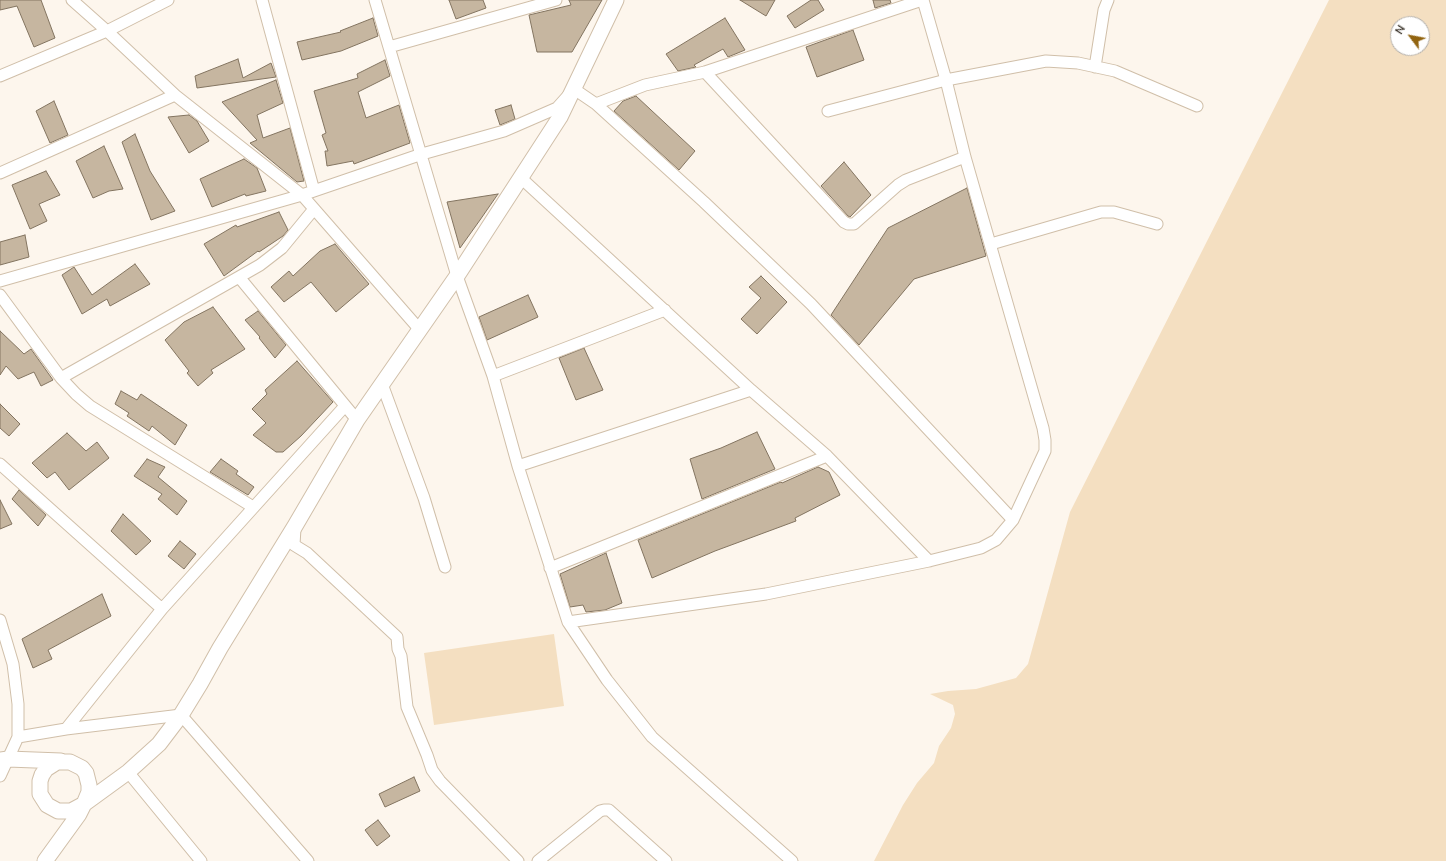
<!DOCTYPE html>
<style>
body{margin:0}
#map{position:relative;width:1446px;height:861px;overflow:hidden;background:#fdf6ed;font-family:"Nunito Sans",sans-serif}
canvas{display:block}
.north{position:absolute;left:1390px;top:16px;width:40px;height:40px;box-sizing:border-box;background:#fff;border:1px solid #b2afab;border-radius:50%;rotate:302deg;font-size:11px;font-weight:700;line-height:16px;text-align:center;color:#3e372e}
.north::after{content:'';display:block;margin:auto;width:14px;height:18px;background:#926410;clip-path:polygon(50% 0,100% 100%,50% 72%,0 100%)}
</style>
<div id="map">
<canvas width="1446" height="861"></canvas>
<div class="north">N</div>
</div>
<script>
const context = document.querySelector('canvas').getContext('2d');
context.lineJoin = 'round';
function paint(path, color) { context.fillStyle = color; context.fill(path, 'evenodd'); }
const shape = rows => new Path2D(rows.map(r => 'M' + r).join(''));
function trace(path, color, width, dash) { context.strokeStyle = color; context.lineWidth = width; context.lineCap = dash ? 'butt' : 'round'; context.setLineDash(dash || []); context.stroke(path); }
paint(shape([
 [1329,0,1446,0,1446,861,874,861,903,805,917,783,934,763,939,746,951,728,955,714,953,705,930,694,948,691,976,689,1016,678,1028,664,1070,512],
 [1398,24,1422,24,1422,48,1398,48],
 [554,634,564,706,434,725,424,653]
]), '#f4dfc1');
const building = shape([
 [0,0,41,0,55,38,34,47,17,6,0,10,0,0],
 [449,0,483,0,486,8,456,19,449,0],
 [569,0,602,0,572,52,537,52,529,15,571,5,569,0],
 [740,0,775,0,766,16,740,0],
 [811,0,818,0,824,10,795,28,787,16,811,0],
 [873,0,890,0,891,3,875,8,873,0],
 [373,18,378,36,341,51,302,60,297,42,341,32,340,31,373,18],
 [725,18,745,50,728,57,723,49,694,65,696,67,678,71,666,54,725,18],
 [853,30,864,60,817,77,806,47,853,30],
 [238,59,243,78,271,63,276,77,197,88,195,76,238,59],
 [385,60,390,76,358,92,366,118,399,105,410,143,354,164,353,161,327,166,325,151,328,151,322,135,326,133,314,91,358,78,357,74,385,60],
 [276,80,283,103,257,115,263,138,290,128,304,181,297,182,250,143,257,140,222,102,276,80],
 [636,96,695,151,679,170,614,111,623,101,636,96],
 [54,101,68,135,50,143,36,111,54,101],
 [511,105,515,119,500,125,495,110,511,105],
 [189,115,197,121,209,141,189,153,168,117,189,115],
 [135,134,150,171,175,211,151,220,122,142,135,134],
 [104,146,123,189,109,191,93,198,76,161,104,146],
 [244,159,257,168,266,191,246,196,245,194,212,207,200,179,244,159],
 [844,162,871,195,850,217,848,216,821,186,844,162],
 [46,171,60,195,39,204,47,221,30,229,12,185,46,171],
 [967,188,986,256,914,279,859,345,831,315,888,228,967,188],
 [498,194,480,220,460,248,447,202,498,194],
 [279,212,288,230,283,236,259,252,258,251,224,276,204,244,236,225,237,227,279,212],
 [25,235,29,257,0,265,0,242,25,235],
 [335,244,369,284,336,312,311,282,284,302,271,287,289,271,293,276,320,251,335,244],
 [135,264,150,284,110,306,107,299,82,314,62,275,74,267,92,295,135,264],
 [761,276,787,302,757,334,741,319,761,298,749,287,761,276],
 [528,295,538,317,487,340,479,317,528,295],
 [213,307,245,349,211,370,213,373,198,386,187,373,189,371,165,340,184,322,213,307],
 [258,311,286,345,275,358,259,338,260,337,245,320,258,311],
 [0,331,24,354,31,349,53,380,41,386,34,372,18,379,6,366,0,375,0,331],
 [584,348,603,390,576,400,559,358,584,348],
 [297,361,333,402,301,436,283,452,276,452,253,435,266,423,252,409,267,394,265,390,297,361],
 [121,391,137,400,141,394,187,425,175,445,152,426,149,431,127,416,129,413,115,404,121,391],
 [0,404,20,424,9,436,0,428,0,404],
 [757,432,775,469,702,499,690,459,721,448,757,432],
 [67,433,86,451,97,442,109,458,69,490,55,472,47,478,32,463,67,433],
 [147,459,165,467,158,477,187,501,177,515,158,499,162,494,134,476,147,459],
 [221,459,238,471,236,474,254,487,248,495,210,472,221,459],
 [818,467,829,472,840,495,795,518,796,521,715,551,652,578,638,540,781,482,782,483,818,467],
 [19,490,46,515,38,526,12,499,19,490],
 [0,500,12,524,0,529,0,500],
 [123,514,151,541,136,555,111,531,123,514],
 [180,541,196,554,184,569,168,556,180,541],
 [606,553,622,603,605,610,586,612,583,605,570,607,560,574,606,553],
 [102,594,111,616,48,650,52,659,33,668,22,639,102,594],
 [414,777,420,791,385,807,379,794,414,777],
 [378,820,390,836,377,846,365,830,378,820]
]);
paint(building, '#c6b6a0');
trace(building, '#837460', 1);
const street = shape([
 [168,0,107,31,175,95],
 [262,0,314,191],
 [375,0,457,276,493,376,518,466,568,622,607,680,652,737,792,861],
 [389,47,556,0],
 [1095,67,1104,10,1108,0],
 [705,72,844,222,848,224,854,224,898,185,906,180,965,157],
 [0,76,107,31,72,0],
 [596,104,645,85,705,72,922,0],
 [828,111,946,80,1046,61,1078,63,1115,71,1197,106],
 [0,173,175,95,302,195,0,281],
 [521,178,751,390,827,456,929,561],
 [314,209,282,248,260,265,239,277,357,420],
 [991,244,1101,212,1114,212,1157,224],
 [0,295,61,378,76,394,90,406,253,507],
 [420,330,302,195,422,154,504,131,557,108,574,89,596,104,704,202,811,304,1013,520],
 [493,376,665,310],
 [61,378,239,277],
 [382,384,424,498,445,567],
 [0,464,162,609],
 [518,466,751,390],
 [295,528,294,545,307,553,397,637,398,649,401,656,407,707,427,755,432,770,440,781,518,861],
 [550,568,827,456],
 [0,620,13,664,18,704,18,737,0,776],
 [568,622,766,594,929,561,981,548,996,540,1013,520,1045,451,1045,440,1043,428,965,157,946,80,923,0],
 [66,729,162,609,345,406],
 [18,737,66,729,181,715,308,861],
 [128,772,201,861],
 [538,861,600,811,604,810,609,810,666,861]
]);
const secondary = shape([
 [0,760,8,759,61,761],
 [45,861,79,814,84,804,89,792,89,785,86,773,82,768,70,762,57,762,46,769,42,775,40,781,40,794,47,805,58,811,71,811,84,804,128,772,159,744,181,715,200,684,220,648,295,526,357,420,457,276,560,117,616,0]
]);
trace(street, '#d0bfa9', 13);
trace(secondary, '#d0bfa9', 17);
trace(street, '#fff', 11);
trace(secondary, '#fff', 15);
</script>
